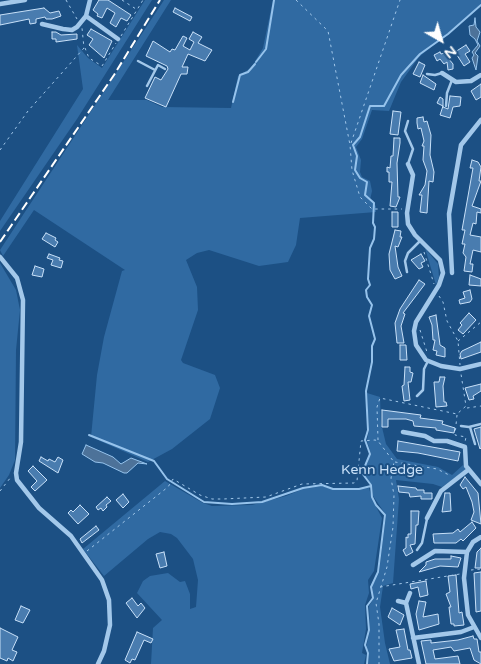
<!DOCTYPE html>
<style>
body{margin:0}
#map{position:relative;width:481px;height:664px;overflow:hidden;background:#1c5084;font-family:"Varela Round",sans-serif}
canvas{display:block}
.north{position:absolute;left:416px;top:15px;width:50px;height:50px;-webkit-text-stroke:4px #1c5084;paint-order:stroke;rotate:142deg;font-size:14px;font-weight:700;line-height:20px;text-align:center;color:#fff}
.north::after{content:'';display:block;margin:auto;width:18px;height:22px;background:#fff;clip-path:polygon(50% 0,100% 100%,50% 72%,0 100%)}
</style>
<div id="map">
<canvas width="481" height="664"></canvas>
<div class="north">N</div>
</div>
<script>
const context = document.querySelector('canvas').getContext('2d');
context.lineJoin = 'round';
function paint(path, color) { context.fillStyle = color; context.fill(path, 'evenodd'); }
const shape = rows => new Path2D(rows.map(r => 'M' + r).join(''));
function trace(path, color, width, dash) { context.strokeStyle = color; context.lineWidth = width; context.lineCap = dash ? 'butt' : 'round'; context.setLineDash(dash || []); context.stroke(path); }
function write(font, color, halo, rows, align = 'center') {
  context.font = font + ' "Varela Round",sans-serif'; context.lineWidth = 4; context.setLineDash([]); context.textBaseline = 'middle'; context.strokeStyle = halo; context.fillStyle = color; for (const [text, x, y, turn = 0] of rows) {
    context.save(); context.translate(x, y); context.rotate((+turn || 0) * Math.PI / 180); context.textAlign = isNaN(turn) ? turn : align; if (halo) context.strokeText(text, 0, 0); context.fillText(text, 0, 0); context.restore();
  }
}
paint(shape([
 [145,0,152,0,77,119,0,231,0,221,83,89,77,45,88,58,102,68],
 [164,0,171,0,108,100,147,100,162,107,231,108,238,76,251,68,263,48,273,0,481,0,481,6,419,57,401,82,389,111,372,110,362,139,356,147,361,160,360,172,362,177,370,181,372,191,370,200,376,206,376,212,300,218,296,245,288,262,259,266,209,250,197,253,186,260,197,287,198,310,181,360,183,363,215,375,220,388,210,419,172,449,148,462,91,437,97,375,104,337,122,271,125,270,34,210,3,256,0,250],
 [425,248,438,264,439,277,436,285],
 [0,263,16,290,20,310,16,350,15,460,9,475,0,488],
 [367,393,380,397,381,423,386,444,397,459,438,467,452,475,463,465,466,470,442,487,433,484,396,480,399,499,393,583,383,586,380,607,385,643,390,664,368,664,369,652,366,648,370,630,369,606,374,598,372,586,379,573,386,515,373,496,372,485,363,473,371,454,367,441,369,430],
 [165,481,203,503,212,506,252,505,286,496,303,489,322,486,334,490,369,488,372,499,382,518,374,571,368,580,369,593,365,605,366,629,362,653,366,655,364,664,151,664,153,628,162,620,137,593,143,581,150,576,168,573,180,582,185,581,190,594,190,609,196,607,198,580,193,559,177,538,171,534,160,532,148,539,104,576,83,549]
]), '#306aa2');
const water = shape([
 [475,18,476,27,480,32,477,41,480,46,475,53,478,56,476,70,472,58,474,55,472,52,478,45,475,39,470,35,469,26,474,25,475,18],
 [86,445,113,457,121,464,131,458,147,464,138,463,127,473,124,473,103,463,95,462,82,454,86,445]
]);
paint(water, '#4d7299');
trace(water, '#96c3ec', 1);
trace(shape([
 [256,62,266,49,274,0],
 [233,102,240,75,248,72,255,64],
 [89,435,154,461,167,479,204,502,232,504,262,502,303,488,322,485,333,489,359,489,371,486],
 [367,664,368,653,365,645,369,630,367,606,373,598,371,587,378,572,385,515,376,505,372,497,371,485,362,473,370,454,365,440,368,430,366,391,372,362,372,346,375,339,369,316,372,305,367,297,366,290,370,285,368,279,370,248,374,239,375,227,373,223,374,203,365,195,367,182,360,178,355,170,357,156,353,145,360,137,370,106,384,106,401,75,420,54,448,34,481,5]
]), '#96c3ec', 2);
const building = shape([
 [99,0,108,0,131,15,127,21,121,18,116,27,110,23,115,13,107,8,102,18,97,16,98,14,93,10,99,0],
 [44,8,50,13,59,11,61,16,52,19,46,19,45,17,36,19,36,23,30,24,29,19,0,25,0,15,44,8],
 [175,8,192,17,190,21,173,12,175,8],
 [91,29,112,41,104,58,89,45,93,39,87,35,91,29],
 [52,32,56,32,61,35,77,34,77,39,56,42,56,39,52,39,52,32],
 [193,32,202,37,198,43,212,50,205,61,188,54,182,67,188,67,187,74,181,74,166,107,145,98,155,77,161,80,168,69,167,66,146,56,153,41,170,52,172,49,175,50,183,36,187,38,183,46,190,50,194,42,189,39,193,32],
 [466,45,470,51,465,54,470,62,464,66,455,52,466,45],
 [440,52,441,54,444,53,453,64,453,69,448,70,447,62,444,64,440,59,437,61,434,55,440,52],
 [419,62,425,65,420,77,413,74,419,62],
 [423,75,436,84,434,90,420,83,423,75],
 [481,84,481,97,476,100,471,91,481,84],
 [450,96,461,97,460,106,453,107,450,118,440,115,443,106,437,103,440,97,443,99,443,107,448,109,450,96],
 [393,111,401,112,398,135,390,134,393,111],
 [423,117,424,122,427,121,431,135,430,155,434,172,433,182,429,181,427,213,420,212,422,195,419,195,425,185,427,171,423,160,424,146,422,146,424,141,421,128,418,129,417,123,417,118,423,117],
 [394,138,400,138,400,143,397,163,398,197,400,197,396,207,390,206,392,182,389,182,389,172,387,172,387,167,390,168,391,156,393,156,394,138],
 [472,160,478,162,481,167,479,181,481,181,472,206,481,209,481,213,477,212,476,224,473,223,470,235,481,237,481,252,473,250,470,264,473,264,472,272,464,271,466,257,463,253,465,244,462,244,465,230,462,230,473,168,470,168,472,160],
 [392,212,398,212,398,227,392,227,392,212],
 [395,230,401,231,400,237,402,237,398,247,395,246,398,267,402,276,395,279,390,270,389,254,395,230],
 [46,233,56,238,55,240,58,242,55,247,42,239,46,233],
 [49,254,60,258,59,260,63,261,61,268,51,265,53,260,47,258,49,254],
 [421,254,425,261,421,263,423,267,419,269,411,260,421,254],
 [35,266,44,269,42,277,32,275,35,266],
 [470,275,481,279,481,286,469,285,470,275],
 [419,280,425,284,403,313,405,314,401,326,404,343,397,343,395,323,400,309,419,280],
 [470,290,472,299,470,302,460,304,459,300,465,298,463,292,470,290],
 [469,313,476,320,463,334,458,330,462,325,460,323,469,313],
 [436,315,440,345,445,348,445,357,436,355,437,351,433,350,435,340,433,340,432,325,429,317,436,315],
 [481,342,481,352,461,359,460,354,462,351,481,342],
 [400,345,406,345,407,360,400,360,400,345],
 [405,367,410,367,410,372,413,373,411,382,408,382,410,400,404,401,402,386,404,385,405,367],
 [440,377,445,377,443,386,444,402,446,402,447,406,436,407,434,382,439,382,440,377],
 [481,384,481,391,473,396,474,399,469,400,465,388,481,384],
 [382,410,421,415,420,418,443,421,442,424,455,428,454,433,436,430,436,428,414,426,413,421,406,419,388,419,388,427,382,427,382,410],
 [481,427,481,448,480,449,474,429,481,427],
 [398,441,460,452,458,461,418,453,397,451,398,441],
 [41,457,48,461,49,459,55,462,58,457,63,460,58,473,39,461,41,457],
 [33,466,47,480,35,491,31,487,37,481,28,471,33,466],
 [465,477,478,493,481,524,471,520,474,512,472,502,466,487,463,489,460,485,465,477],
 [398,486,416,488,417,490,424,490,424,493,432,493,432,499,421,499,421,496,410,497,409,493,399,492,398,486],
 [445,493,450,493,451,511,442,512,445,493],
 [123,494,129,502,123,508,116,500,123,494],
 [107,497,111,501,106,505,107,507,103,511,101,508,98,510,96,507,107,497],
 [80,505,89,514,78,524,68,513,71,510,73,512,80,505],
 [411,511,419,511,418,525,416,525,415,544,410,545,413,552,406,556,403,550,406,548,406,537,408,538,408,534,411,534,411,511],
 [472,522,476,528,463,541,461,539,456,543,434,543,433,534,453,533,458,529,460,532,472,522],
 [96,526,99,530,82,543,80,539,96,526],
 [481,548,481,568,475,568,477,552,481,548],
 [164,552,167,566,160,568,156,554,164,552],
 [451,556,461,558,458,567,440,566,419,572,426,565,426,562,435,559,451,559,451,556],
 [481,572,481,611,476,612,474,573,481,572],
 [456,575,459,613,462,612,464,625,454,626,454,624,451,624,449,607,451,607,446,594,450,592,448,576,456,575],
 [426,581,428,595,420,597,418,587,411,589,410,584,426,581],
 [132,598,138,606,141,603,145,608,137,618,126,603,132,598],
 [419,601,426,602,423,617,438,614,439,624,419,630,416,614,419,601],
 [21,606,30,610,23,623,15,620,21,606],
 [392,608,404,615,400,625,388,617,392,608],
 [0,628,18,637,12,650,17,652,13,661,8,658,7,661,0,658,0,628],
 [404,629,408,650,410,650,412,658,394,661,389,649,400,647,396,630,404,629],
 [137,632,153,639,151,643,144,640,135,660,132,659,130,663,125,660,137,632],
 [473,636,474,639,477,639,479,652,481,652,481,664,474,660,470,648,454,651,451,647,433,650,435,659,458,656,460,664,426,664,421,641,431,640,431,643,458,640,473,636]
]);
paint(building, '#497caf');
trace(building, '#c8e0f8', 1);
trace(shape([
 [66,0,77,19],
 [122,0,136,9],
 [296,0,328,31,350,145,352,170,360,197,372,209,402,209],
 [121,36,143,0],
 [85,48,89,58,102,66,116,43],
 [351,143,400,0],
 [0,150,28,111,84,48,82,28],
 [424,252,434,284],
 [439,296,443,302,447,321,458,341,460,365],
 [420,330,427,352],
 [458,341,481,322],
 [467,408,481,406],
 [457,415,455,435,466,437,465,442],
 [378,440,377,407,380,398,457,414,466,406,461,374],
 [395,462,437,469,451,476],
 [0,491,11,477],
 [87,551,168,487,173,479,200,495,212,499,223,499,266,497,302,484,354,483,357,481,361,441,375,440,378,441,394,462,391,478,394,495,393,527,387,567,376,603,379,624,379,664],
 [471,570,481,569],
 [380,587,460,574]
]), '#a3c8ea', 1, [2.5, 4]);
trace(shape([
 [138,61,155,70],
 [427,74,435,75,442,73],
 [147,86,158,65,165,69],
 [446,106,447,93,452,80],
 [408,121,405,131,413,149,408,164],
 [407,272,405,261,408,253,421,240],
 [417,396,423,390,424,369,428,361],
 [461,426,469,427,481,424],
 [470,427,475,444],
 [417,550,422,543,427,519]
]), '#a3c8ea', 2.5);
trace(shape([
 [0,4,25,0],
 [86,16,118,39],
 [42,24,63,29,72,30,77,27,86,16,90,0],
 [442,73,456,82,471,81,481,75],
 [408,164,413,175,407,213,408,224,415,235,440,260,443,273,439,285,416,322,414,331,416,345,426,360,441,366,460,369,481,364],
 [0,257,17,278,23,300,21,442,16,473,17,480,39,508,71,536,102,580,109,600,110,625,104,651,98,664],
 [452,273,449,214,461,145,481,120],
 [403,432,425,436,434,441,447,441,465,447,466,466,481,484],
 [427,518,441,491,468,470],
 [481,537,473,542,467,552,464,578,468,615,481,638],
 [413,565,435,551,467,552],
 [398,601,406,603,410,593],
 [406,603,419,664],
 [413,638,461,632,474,627]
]), '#a3c8ea', 4.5);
trace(shape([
 [0,242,114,75,160,0]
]), '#fff', 2, [9, 4]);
write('14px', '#c8e0f8', '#1c5084', [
 ["Kenn Hedge",382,470]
]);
</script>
